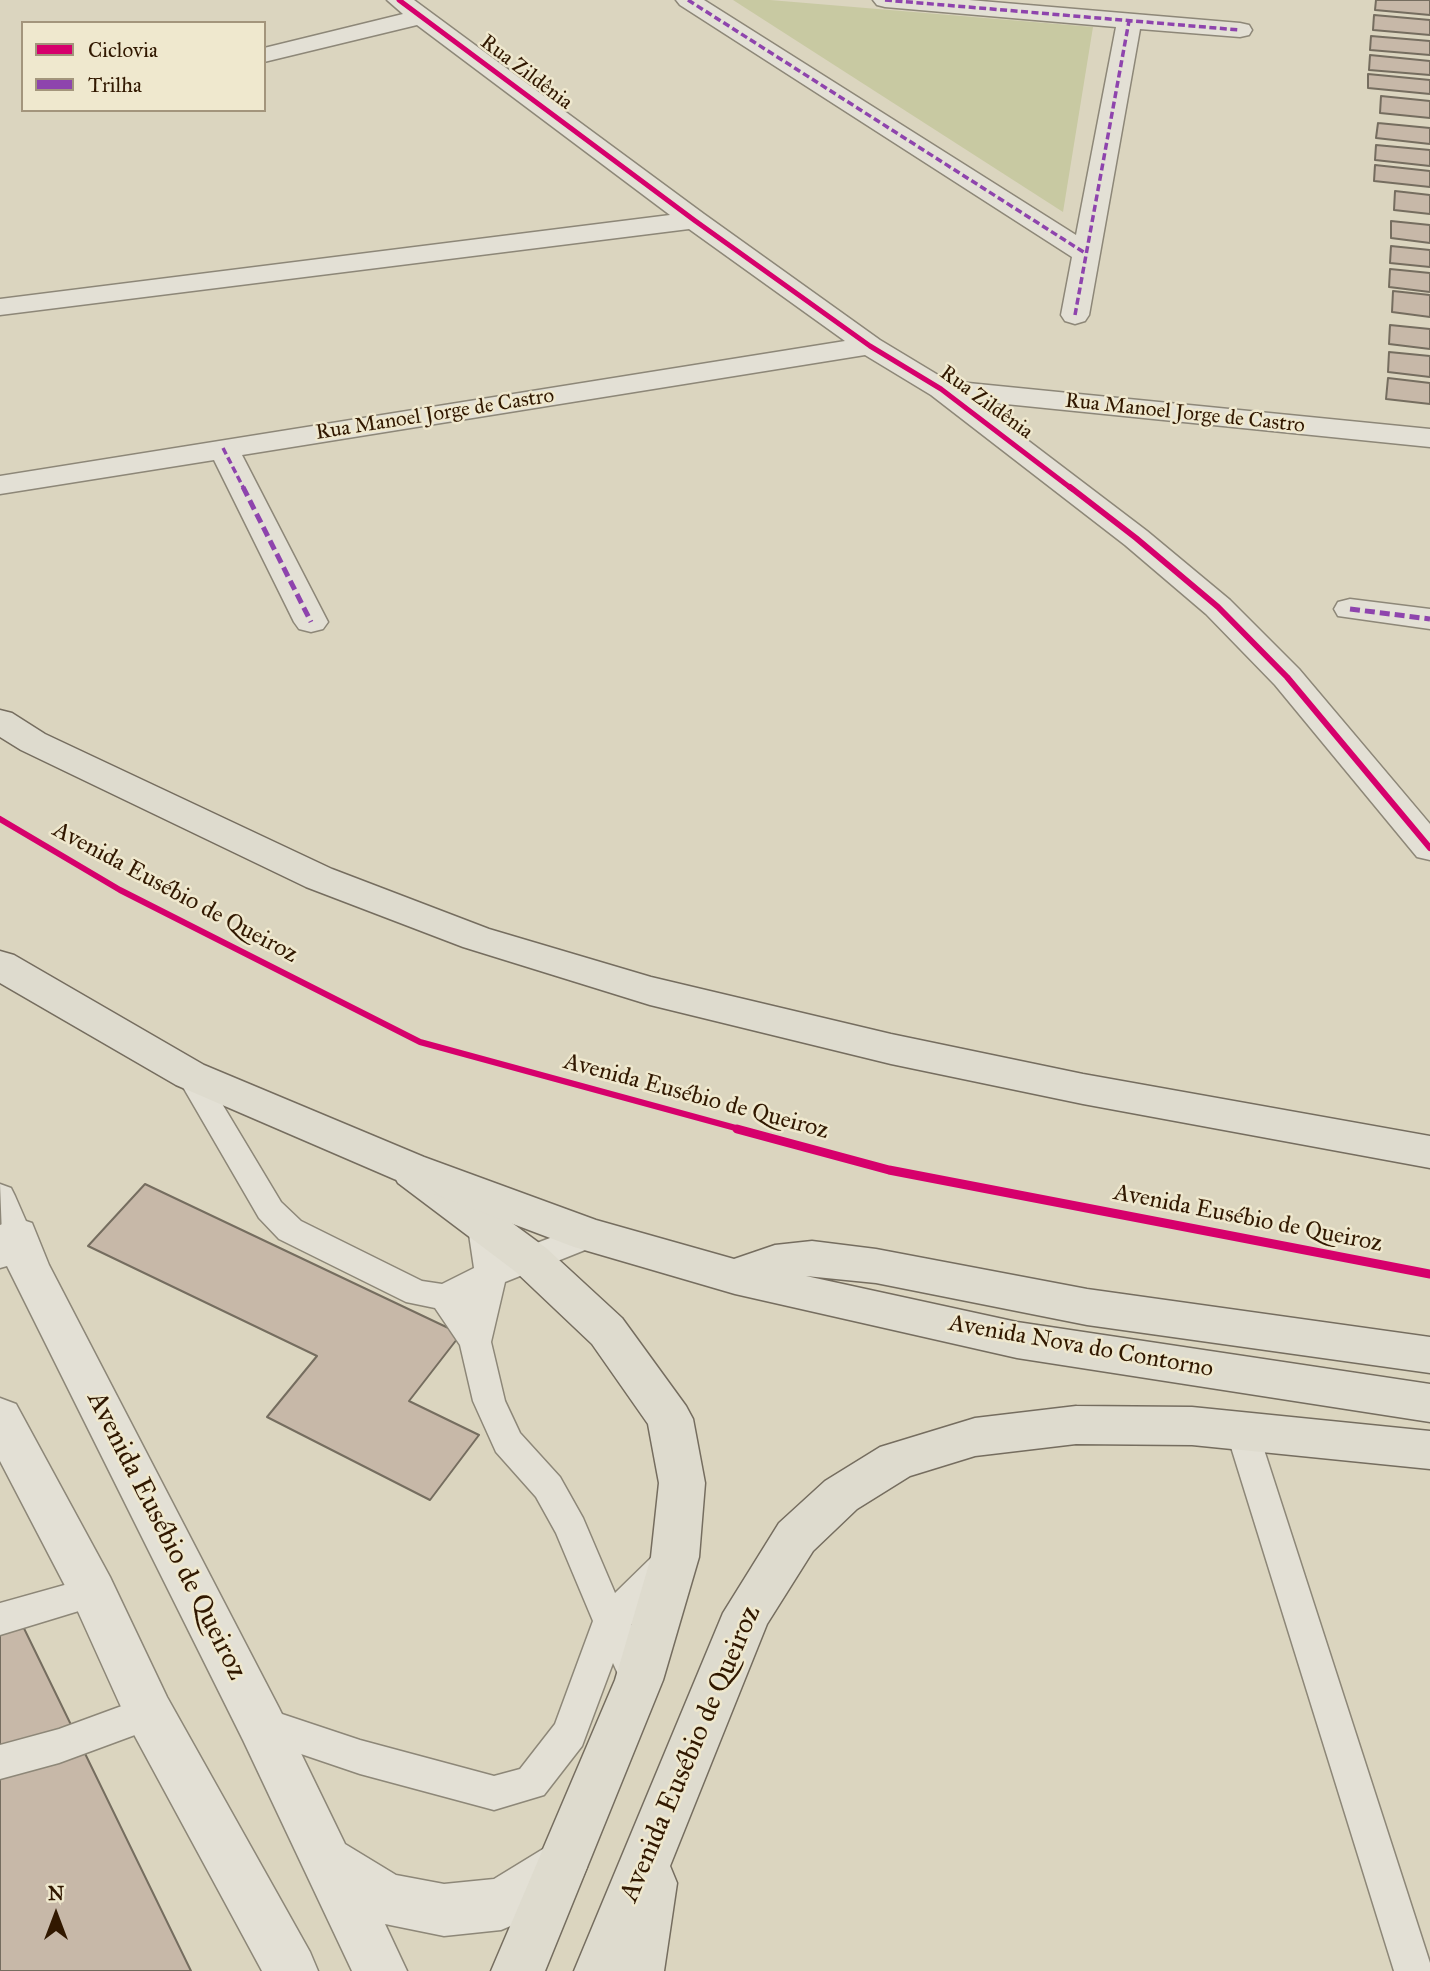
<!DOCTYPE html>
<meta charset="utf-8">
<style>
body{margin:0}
#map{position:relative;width:1430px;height:1971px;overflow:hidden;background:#dbd5bf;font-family:"IM FELL Great Primer",serif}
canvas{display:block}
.legend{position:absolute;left:21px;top:21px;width:245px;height:91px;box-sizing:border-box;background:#efe8ce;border:2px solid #a3957c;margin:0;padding:9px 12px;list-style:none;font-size:21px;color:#311800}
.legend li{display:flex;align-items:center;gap:14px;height:35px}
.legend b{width:35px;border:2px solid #a3957c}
.north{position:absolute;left:21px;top:1880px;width:70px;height:70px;-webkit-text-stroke:5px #efe8ce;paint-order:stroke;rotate:0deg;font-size:19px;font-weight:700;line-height:28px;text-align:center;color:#311800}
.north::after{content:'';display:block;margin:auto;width:24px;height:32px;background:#311800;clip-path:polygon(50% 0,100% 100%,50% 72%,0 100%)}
</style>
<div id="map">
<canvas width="1430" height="1971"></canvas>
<ul class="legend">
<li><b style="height:9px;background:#d6006c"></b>Ciclovia</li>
<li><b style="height:9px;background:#8e44ad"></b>Trilha</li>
</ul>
<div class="north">N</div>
</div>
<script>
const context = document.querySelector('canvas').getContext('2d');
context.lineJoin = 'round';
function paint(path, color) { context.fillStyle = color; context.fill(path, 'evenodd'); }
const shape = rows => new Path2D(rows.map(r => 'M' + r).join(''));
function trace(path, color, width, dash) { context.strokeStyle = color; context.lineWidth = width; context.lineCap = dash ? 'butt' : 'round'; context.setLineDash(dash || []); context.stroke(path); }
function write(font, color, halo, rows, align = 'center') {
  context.font = font + ' "IM FELL Great Primer",serif'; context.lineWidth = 5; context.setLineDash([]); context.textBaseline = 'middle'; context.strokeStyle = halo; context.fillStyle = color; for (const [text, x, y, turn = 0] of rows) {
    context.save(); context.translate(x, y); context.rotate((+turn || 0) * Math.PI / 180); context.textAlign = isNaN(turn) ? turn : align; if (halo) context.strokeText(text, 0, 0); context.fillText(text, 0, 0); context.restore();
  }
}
paint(shape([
 [733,0,770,0,1093,27,1063,212]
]), '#c8c9a2');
const building = shape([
 [1376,0,1430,0,1430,15,1375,10,1376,0],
 [1374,15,1430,20,1430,35,1373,30,1374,15],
 [1371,36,1430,41,1430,55,1370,50,1371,36],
 [1370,55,1430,61,1430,75,1369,70,1370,55],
 [1368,74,1430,80,1430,94,1368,88,1368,74],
 [1381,96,1430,101,1430,118,1380,113,1381,96],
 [1378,123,1430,128,1430,144,1376,138,1378,123],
 [1376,145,1430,150,1430,166,1375,160,1376,145],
 [1375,165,1430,171,1430,187,1374,181,1375,165],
 [1395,191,1430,195,1430,214,1394,210,1395,191],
 [1391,221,1430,225,1430,243,1391,238,1391,221],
 [1391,246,1430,250,1430,267,1390,263,1391,246],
 [1390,269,1430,273,1430,292,1389,287,1390,269],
 [1393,291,1430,295,1430,317,1392,312,1393,291],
 [1390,325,1430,329,1430,349,1389,344,1390,325],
 [1389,352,1430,356,1430,377,1388,372,1389,352],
 [1388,378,1430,383,1430,404,1386,399,1388,378],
 [145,1184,461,1334,409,1401,479,1435,430,1500,267,1417,317,1356,88,1246,145,1184],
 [17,1614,191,1971,0,1971,0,1618,17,1614]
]);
paint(building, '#c7b8a8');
trace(building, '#756d5f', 2);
const lane = shape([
 [190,1064,200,1067,281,1202,301,1221,422,1281,442,1284,474,1268,467,1221,471,1213,482,1209,493,1213,497,1221,503,1256,589,1223,600,1226,604,1235,600,1244,505,1282,491,1342,505,1401,520,1433,560,1477,583,1518,615,1593,656,1553,668,1549,680,1553,685,1564,680,1575,631,1625,657,1680,652,1692,639,1696,626,1692,613,1663,582,1746,544,1795,494,1810,360,1774,248,1736,243,1724,248,1712,261,1707,360,1740,494,1776,520,1769,555,1724,593,1621,556,1533,536,1497,496,1452,473,1401,460,1345,435,1308,406,1302,279,1239,259,1218,176,1075,180,1067,190,1064],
 [0,1184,11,1188,15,1196,32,1235,28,1244,17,1247,6,1244,2,1235,0,1184],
 [1242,1417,1254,1421,1258,1431,1430,1963,1430,1971,1394,1971,1226,1431,1230,1421,1242,1417],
 [93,1577,105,1581,110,1592,105,1603,0,1635,0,1603,93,1577],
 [149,1696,162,1701,167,1713,162,1725,59,1763,0,1779,0,1745,59,1729,149,1696]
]);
const street = shape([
 [387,0,414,0,704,214,880,340,948,381,1430,429,1430,447,976,401,1147,531,1230,600,1299,669,1430,824,1430,860,1417,857,1275,685,1206,614,1125,545,931,395,865,355,242,455,328,622,323,629,311,632,299,629,294,622,214,460,0,494,0,476,845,341,689,229,0,315,0,299,670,215,417,25,264,62,264,48,403,14,387,0],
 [676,0,704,0,1076,235,1116,27,885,7,877,5,873,0,969,0,1240,23,1249,25,1252,30,1249,35,1240,37,1140,29,1089,315,1085,321,1075,324,1065,321,1061,315,1072,257,680,5,676,0],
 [1350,599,1430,609,1430,629,1338,616,1334,609,1338,602,1350,599],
 [17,1218,32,1223,49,1265,279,1708,345,1844,396,1875,444,1884,494,1879,543,1849,561,1842,579,1849,587,1867,579,1885,520,1922,501,1930,444,1936,385,1924,407,1971,352,1971,243,1740,7,1266,0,1268,0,1225,17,1218],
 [0,1398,16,1404,110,1577,167,1697,310,1952,318,1971,262,1971,131,1729,75,1605,0,1461,0,1398]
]);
const primary = shape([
 [413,1156,428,1161,546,1248,622,1318,686,1406,693,1419,705,1483,699,1557,663,1680,545,1971,491,1971,615,1680,651,1557,659,1483,648,1424,592,1344,516,1272,398,1183,392,1172,398,1161,413,1156],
 [1076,1406,1192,1407,1430,1431,1430,1469,1192,1445,1076,1444,975,1456,910,1476,857,1509,813,1551,767,1624,670,1866,677,1883,664,1971,574,1971,723,1613,779,1523,825,1481,880,1447,975,1418,1076,1406]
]);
const highway = shape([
 [0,710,12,713,45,734,332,869,489,929,651,977,891,1034,1083,1074,1430,1136,1430,1168,1083,1104,891,1064,650,1005,463,947,306,887,21,750,0,737,0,710],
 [0,951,14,955,204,1065,424,1157,596,1220,734,1259,775,1245,812,1241,876,1249,1087,1289,1430,1337,1430,1373,1087,1325,876,1283,806,1276,1017,1322,1430,1384,1430,1422,1017,1358,735,1294,574,1247,394,1179,176,1085,0,983,0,951]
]);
trace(lane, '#8d8778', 3);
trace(street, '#8d8778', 3);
trace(primary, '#756d5f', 3);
trace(highway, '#756d5f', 3);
paint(lane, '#e3e0d5');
paint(street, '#e3e0d5');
paint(primary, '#dedbce');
paint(highway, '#dedbce');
trace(shape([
 [688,0,1085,253],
 [885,0,1240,30],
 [1075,315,1129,21],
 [223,448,244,489]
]), '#8e44ad', 3.5, [7, 3.5]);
trace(shape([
 [243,487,311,622],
 [1350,609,1430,619]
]), '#8e44ad', 5, [10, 5]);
trace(shape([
 [399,0,694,220,870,346,941,389,1072,489]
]), '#d6006c', 5);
trace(shape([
 [1070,487,1136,538,1218,607,1287,677,1430,848],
 [0,819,120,890,420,1042,743,1130]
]), '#d6006c', 6);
trace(shape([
 [737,1129,889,1170,1430,1274]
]), '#d6006c', 9);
write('21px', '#311800', '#efe8ce', [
 ["Rua Zildênia",526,73,37],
 ["Rua Zildênia",986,403,36],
 ["Rua Manoel Jorge de Castro",1185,414,6],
 ["Rua Manoel Jorge de Castro",435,415,-9]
]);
write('24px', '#311800', '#efe8ce', [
 ["Avenida Eusébio de Queiroz",175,893,28],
 ["Avenida Eusébio de Queiroz",696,1097,15],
 ["Avenida Eusébio de Queiroz",1248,1219,11],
 ["Avenida Nova do Contorno",1081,1347,10]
]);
write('28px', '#311800', '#efe8ce', [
 ["Avenida Eusébio de Queiroz",166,1536,63],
 ["Avenida Eusébio de Queiroz",691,1754,-67]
]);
</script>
